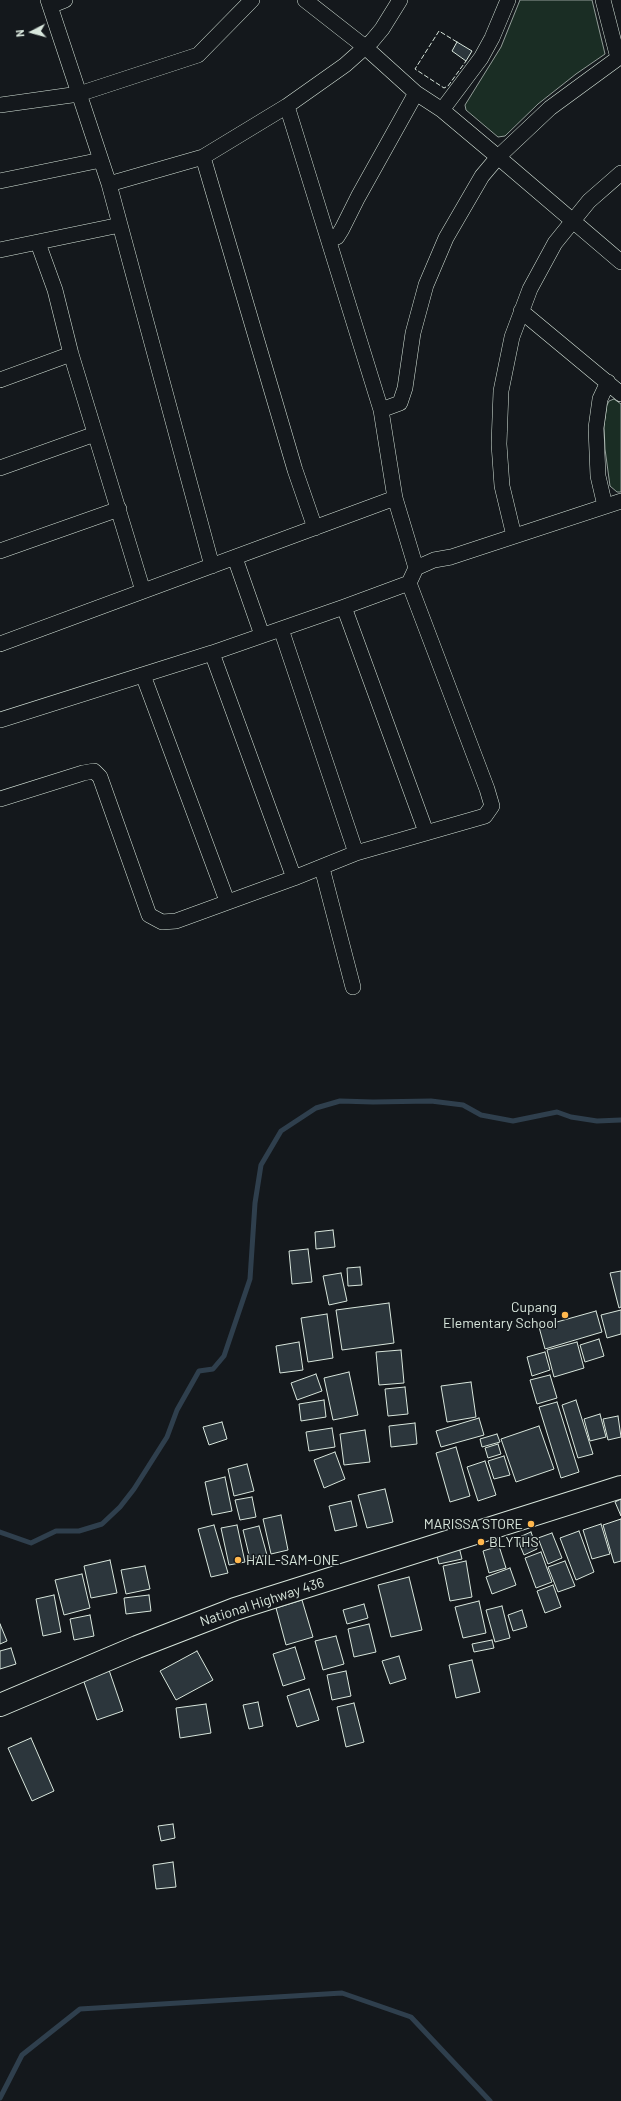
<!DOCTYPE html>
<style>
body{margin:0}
#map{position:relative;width:621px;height:2101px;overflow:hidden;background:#14181c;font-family:Barlow,sans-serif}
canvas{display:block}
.north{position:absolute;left:12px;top:12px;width:40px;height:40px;-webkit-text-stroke:3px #14181c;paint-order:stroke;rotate:264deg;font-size:11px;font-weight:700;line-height:16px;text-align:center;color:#d8e6dc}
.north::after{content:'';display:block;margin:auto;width:14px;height:18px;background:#d8e6dc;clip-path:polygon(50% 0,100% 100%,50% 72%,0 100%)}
</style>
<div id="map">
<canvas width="621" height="2101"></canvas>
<div class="north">N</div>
</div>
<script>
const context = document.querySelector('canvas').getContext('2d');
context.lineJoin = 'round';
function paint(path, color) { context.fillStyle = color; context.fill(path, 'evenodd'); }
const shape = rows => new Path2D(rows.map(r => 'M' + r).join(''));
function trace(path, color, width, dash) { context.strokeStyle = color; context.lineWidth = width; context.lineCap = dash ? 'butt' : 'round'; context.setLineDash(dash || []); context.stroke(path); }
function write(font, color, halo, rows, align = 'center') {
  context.font = font + ' Barlow,sans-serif'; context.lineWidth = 3; context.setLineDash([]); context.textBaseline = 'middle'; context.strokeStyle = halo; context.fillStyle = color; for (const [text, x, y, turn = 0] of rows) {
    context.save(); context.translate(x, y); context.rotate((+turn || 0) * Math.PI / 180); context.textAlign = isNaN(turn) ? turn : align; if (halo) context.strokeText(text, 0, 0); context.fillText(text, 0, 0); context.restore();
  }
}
const green = shape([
 [520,0,592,0,605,54,576,74,538,104,505,136,498,137,466,110,465,105,501,47,520,0],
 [614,399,621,404,621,492,617,492,610,486,605,449,604,426,607,405,609,401,614,399]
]);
paint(green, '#1a2d24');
trace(green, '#939e99', 1);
trace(shape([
 [0,1532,31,1543,56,1531,79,1531,102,1524,120,1507,134,1489,167,1437,177,1410,199,1371,213,1369,224,1356,250,1279,255,1203,261,1165,281,1131,316,1108,340,1101,373,1102,431,1101,463,1105,481,1115,513,1121,557,1112,571,1117,597,1121,621,1120],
 [0,2098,22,2055,80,2009,342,1993,411,2017,490,2101]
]), '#2f3f4d', 5);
const building = shape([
 [457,42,472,51,466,61,452,51,457,42],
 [333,1230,335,1247,316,1249,315,1232,333,1230],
 [308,1249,312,1282,292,1284,289,1251,308,1249],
 [360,1267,362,1285,348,1286,347,1268,360,1267],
 [621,1271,621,1307,619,1308,610,1273,621,1271],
 [341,1273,347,1301,329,1305,323,1276,341,1273],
 [389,1303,394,1343,342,1350,336,1310,389,1303],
 [621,1310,621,1334,607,1338,601,1315,621,1310],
 [596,1311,602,1332,545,1349,539,1327,596,1311],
 [327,1314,333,1358,308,1362,301,1318,327,1314],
 [599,1339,604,1356,585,1362,580,1345,599,1339],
 [299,1342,303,1370,280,1373,276,1346,299,1342],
 [577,1342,584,1368,554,1377,547,1350,577,1342],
 [401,1350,404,1383,379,1385,376,1352,401,1350],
 [545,1352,550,1370,532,1376,527,1357,545,1352],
 [349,1372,358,1415,333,1420,324,1378,349,1372],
 [316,1374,322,1391,297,1400,291,1383,316,1374],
 [550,1375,557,1398,537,1404,530,1380,550,1375],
 [471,1382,476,1417,447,1422,441,1386,471,1382],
 [405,1387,408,1414,388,1416,385,1389,405,1387],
 [324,1400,326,1417,301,1421,299,1404,324,1400],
 [576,1400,593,1454,578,1458,562,1405,576,1400],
 [557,1402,579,1472,561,1478,539,1407,557,1402],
 [600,1414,606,1437,590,1441,584,1419,600,1414],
 [618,1416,621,1437,608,1440,603,1419,618,1416],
 [479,1418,484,1435,441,1447,436,1431,479,1418],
 [222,1422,227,1439,209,1445,203,1427,222,1422],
 [415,1423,417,1444,391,1447,389,1426,415,1423],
 [539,1426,554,1469,516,1482,501,1439,539,1426],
 [332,1428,335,1447,309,1451,306,1432,332,1428],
 [365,1430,370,1462,344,1465,340,1434,365,1430],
 [497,1434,500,1442,482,1447,480,1439,497,1434],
 [498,1444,501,1454,488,1458,485,1448,498,1444],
 [456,1447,470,1496,450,1502,436,1453,456,1447],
 [335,1452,345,1479,324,1488,314,1460,335,1452],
 [504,1456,510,1475,494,1479,488,1461,504,1456],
 [485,1461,496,1495,478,1501,467,1467,485,1461],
 [247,1464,254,1491,234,1496,228,1469,247,1464],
 [225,1477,232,1511,212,1515,205,1482,225,1477],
 [385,1489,393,1522,367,1528,358,1495,385,1489],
 [252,1497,256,1517,240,1520,235,1500,252,1497],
 [621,1499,621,1516,615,1502,621,1499],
 [351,1501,357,1526,335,1531,329,1506,351,1501],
 [281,1515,288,1550,271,1554,263,1519,281,1515],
 [621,1519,621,1561,614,1563,603,1525,621,1519],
 [601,1524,610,1554,592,1559,583,1530,601,1524],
 [214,1525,228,1573,211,1577,198,1529,214,1525],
 [237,1525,245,1562,229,1565,221,1528,237,1525],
 [259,1526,267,1555,250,1559,243,1530,259,1526],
 [579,1531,594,1572,576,1580,560,1538,579,1531],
 [531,1532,537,1549,524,1555,517,1538,531,1532],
 [552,1533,562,1558,548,1564,538,1538,552,1533],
 [458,1543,462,1559,439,1564,435,1548,458,1543],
 [499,1546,506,1568,489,1573,483,1551,499,1546],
 [541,1552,552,1582,536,1588,525,1558,541,1552],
 [110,1560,117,1593,91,1598,84,1566,110,1560],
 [466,1561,472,1597,450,1601,443,1566,466,1561],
 [565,1561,575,1586,558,1592,548,1567,565,1561],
 [145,1566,150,1589,126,1594,121,1570,145,1566],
 [510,1568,516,1585,492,1594,486,1577,510,1568],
 [82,1574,90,1608,64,1615,55,1580,82,1574],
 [409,1577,422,1630,391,1637,378,1585,409,1577],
 [553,1585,561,1607,545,1613,537,1591,553,1585],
 [54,1595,61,1632,43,1636,36,1599,54,1595],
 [149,1595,151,1611,126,1614,124,1598,149,1595],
 [302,1600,313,1637,286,1645,276,1608,302,1600],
 [479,1601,486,1633,463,1638,455,1607,479,1601],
 [364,1604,368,1618,347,1624,343,1610,364,1604],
 [502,1606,510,1638,495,1642,486,1610,502,1606],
 [522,1610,527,1627,513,1631,508,1615,522,1610],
 [90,1615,94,1636,74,1640,70,1619,90,1615],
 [0,1624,7,1641,0,1644,0,1624],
 [369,1624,376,1652,354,1657,348,1629,369,1624],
 [336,1636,344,1664,323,1670,315,1641,336,1636],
 [492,1640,494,1648,474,1652,472,1644,492,1640],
 [295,1647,305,1679,283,1686,273,1654,295,1647],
 [11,1648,16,1664,0,1669,0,1651,11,1648],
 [197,1651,213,1680,176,1700,160,1671,197,1651],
 [399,1656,406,1679,390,1684,382,1661,399,1656],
 [472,1660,480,1692,456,1698,449,1665,472,1660],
 [109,1670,123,1711,97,1720,83,1679,109,1670],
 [346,1671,351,1696,332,1700,327,1675,346,1671],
 [309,1689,319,1720,297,1727,287,1696,309,1689],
 [258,1702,263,1726,249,1729,243,1705,258,1702],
 [354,1703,364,1742,346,1747,337,1707,354,1703],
 [206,1704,211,1733,180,1738,176,1708,206,1704],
 [31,1738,54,1791,32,1801,8,1748,31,1738],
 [173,1824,175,1838,161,1841,158,1826,173,1824],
 [173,1862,176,1887,156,1889,153,1865,173,1862]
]);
paint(building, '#2c363c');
trace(building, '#d8e6dc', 1);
const minor = shape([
 [48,0,109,184,212,566],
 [305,0,365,47,416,93,442,110,498,157,621,262],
 [603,0,618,58],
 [50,6,65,0],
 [0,105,79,94,198,55,252,0],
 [287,106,381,410,395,498,416,568],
 [442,110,481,58,492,38,508,0],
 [203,157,295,470,315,528],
 [0,181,101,160],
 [109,184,203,157,287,106,345,65,372,41,382,29,400,0],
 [329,240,337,237,342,229,358,197,416,93],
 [38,243,55,290,71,354,143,591],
 [0,250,120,225],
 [521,311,621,394],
 [0,380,71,354],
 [381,410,400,403,405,388,413,333,426,285,446,238,482,176,498,157,550,108,621,56],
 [0,468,95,434],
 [605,506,598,476,596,428,600,399,608,382],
 [514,536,502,486,499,444,501,391,512,337,530,289,555,243,589,201,621,173],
 [0,551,119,509],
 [235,558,262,635],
 [344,607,426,832],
 [281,629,356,853],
 [0,644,395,498],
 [212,653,294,878],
 [143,675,227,901],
 [0,720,212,653,344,607,409,583,416,568,434,560,451,557,621,501],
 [0,799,83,773,94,771,100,777,149,915,162,922,176,921,294,878,356,853,485,816,492,806,487,789,409,583],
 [322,868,353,987]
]);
const primary = shape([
 [0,1705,137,1647,235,1609,621,1487]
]);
trace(minor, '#d8e6dc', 16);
trace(primary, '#d8e6dc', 24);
trace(minor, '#14181c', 15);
trace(primary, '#14181c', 22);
trace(shape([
 [457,42,439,31,415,69,444,88,448,86,466,61]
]), '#d8e6dc', 1, [5, 2]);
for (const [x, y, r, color] of [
 [565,1315,4,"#ffb74d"],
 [531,1524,4,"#ffb74d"],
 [481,1542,4,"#ffb74d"],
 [238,1560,4,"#ffb74d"]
]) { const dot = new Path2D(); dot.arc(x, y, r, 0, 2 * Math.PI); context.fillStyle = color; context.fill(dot); trace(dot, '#14181c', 1.5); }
write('14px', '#d8e6dc', '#14181c', [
 ["Cupang",557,1307],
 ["Elementary School",557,1323],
 ["MARISSA STORE",523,1524],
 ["BLYTHS",489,1542,"left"],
 ["HAIL-SAM-ONE",246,1560,"left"]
], 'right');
write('14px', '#d8e6dc', '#14181c', [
 ["National Highway 436",262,1602,-18]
]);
</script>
